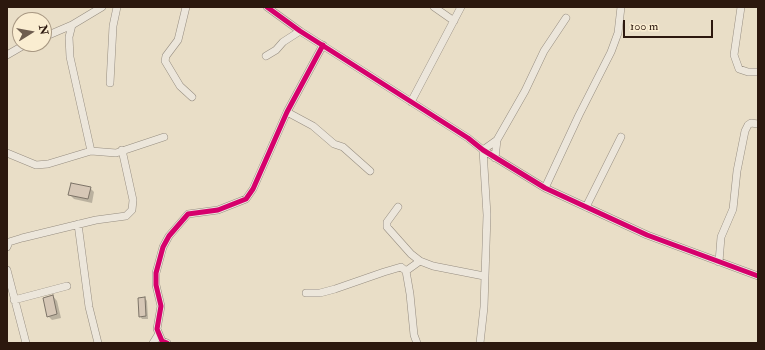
<!DOCTYPE html>
<style>
body{margin:0}
#map{position:relative;width:765px;height:350px;overflow:hidden;background:#e9dec7;font-family:"IM FELL Double Pica",serif}
canvas{display:block}
.frame{position:absolute;inset:0;border:8px solid #2c180e;pointer-events:none}
.north{position:absolute;left:12px;top:12px;width:40px;height:40px;box-sizing:border-box;background:#faedd1;border:1px solid #a89883;border-radius:50%;rotate:79deg;font-size:11px;font-weight:700;line-height:16px;text-align:center;color:#2c180e}
.north::after{content:'';display:block;margin:auto;width:14px;height:18px;background:#6e5d4f;clip-path:polygon(50% 0,100% 100%,50% 72%,0 100%)}
.scale{position:absolute;left:623px;top:20px;width:90px;height:18px;box-sizing:border-box;border:2px solid #2c180e;border-top:0;padding-left:5px;font-size:12px;line-height:14px;white-space:nowrap;color:#2c180e;-webkit-text-stroke:3px #faedd1;paint-order:stroke}
</style>
<div id="map">
<canvas width="765" height="350"></canvas>
<div class="frame"></div>
<div class="north">N</div>
<div class="scale">100 m</div>
</div>
<script>
const context = document.querySelector('canvas').getContext('2d');
context.lineJoin = 'round';
function paint(path, color) { context.fillStyle = color; context.fill(path, 'evenodd'); }
const shape = rows => new Path2D(rows.map(r => 'M' + r).join(''));
function trace(path, color, width, dash) { context.strokeStyle = color; context.lineWidth = width; context.lineCap = dash ? 'butt' : 'round'; context.setLineDash(dash || []); context.stroke(path); }
paint(shape([
 [90,188,94,192,92,203,74,199,70,195],
 [53,296,57,301,61,318,52,320,48,316],
 [145,298,147,301,148,319,142,319,140,316]
]), '#0003');
const building = shape([
 [71,183,91,187,88,199,68,195,71,183],
 [53,295,57,314,47,317,43,298,53,295],
 [145,297,146,316,139,317,138,298,145,297]
]);
paint(building, '#d6c7b6');
trace(building, '#7c7367', 1);
const minor = shape([
 [186,7,178,40,166,56,165,61,180,86,192,97],
 [267,7,300,31,468,138,483,150,545,188,647,235,758,276],
 [434,7,454,21],
 [741,7,734,55,739,69,748,72,758,72],
 [44,37,72,25],
 [7,55,26,44],
 [266,56,276,50,283,42,300,31],
 [110,83,113,26,117,7],
 [411,102,461,7],
 [287,112,313,126,334,144,343,147,370,171],
 [91,151,70,57,69,37,72,25,102,7],
 [7,153,36,165,48,164,91,151,116,153,164,137],
 [495,158,497,140,525,91,544,51,566,18],
 [545,188,579,115,611,52,618,33,621,7],
 [398,207,387,222,387,227,411,254,420,261,433,266,484,276],
 [586,207,621,137],
 [78,224,89,307,98,343],
 [7,247,9,242,22,238,96,220,126,216,132,210,133,200,122,150],
 [719,262,721,237,733,209,737,171,745,131,748,125,751,123,758,124],
 [7,270,26,343],
 [406,271,420,261],
 [306,293,320,293,335,289,384,272,401,267,406,271,410,294,414,335,417,343],
 [14,300,67,286],
 [153,343,158,335],
 [167,343,162,341,157,329,161,306,156,285,156,273,163,247,169,236,188,214,218,210,246,199,253,189,287,112,323,45],
 [480,343,484,307,487,215,483,150,497,140]
]);
trace(minor, '#968d80', 8);
trace(minor, '#ece6db', 7);
trace(shape([
 [267,7,300,31,468,138,483,150,545,188,647,235,758,276],
 [167,343,162,341,157,329,161,306,156,285,156,273,163,247,169,236,188,214,218,210,246,199,253,189,287,112,323,45]
]), '#d6006c', 5);
</script>
